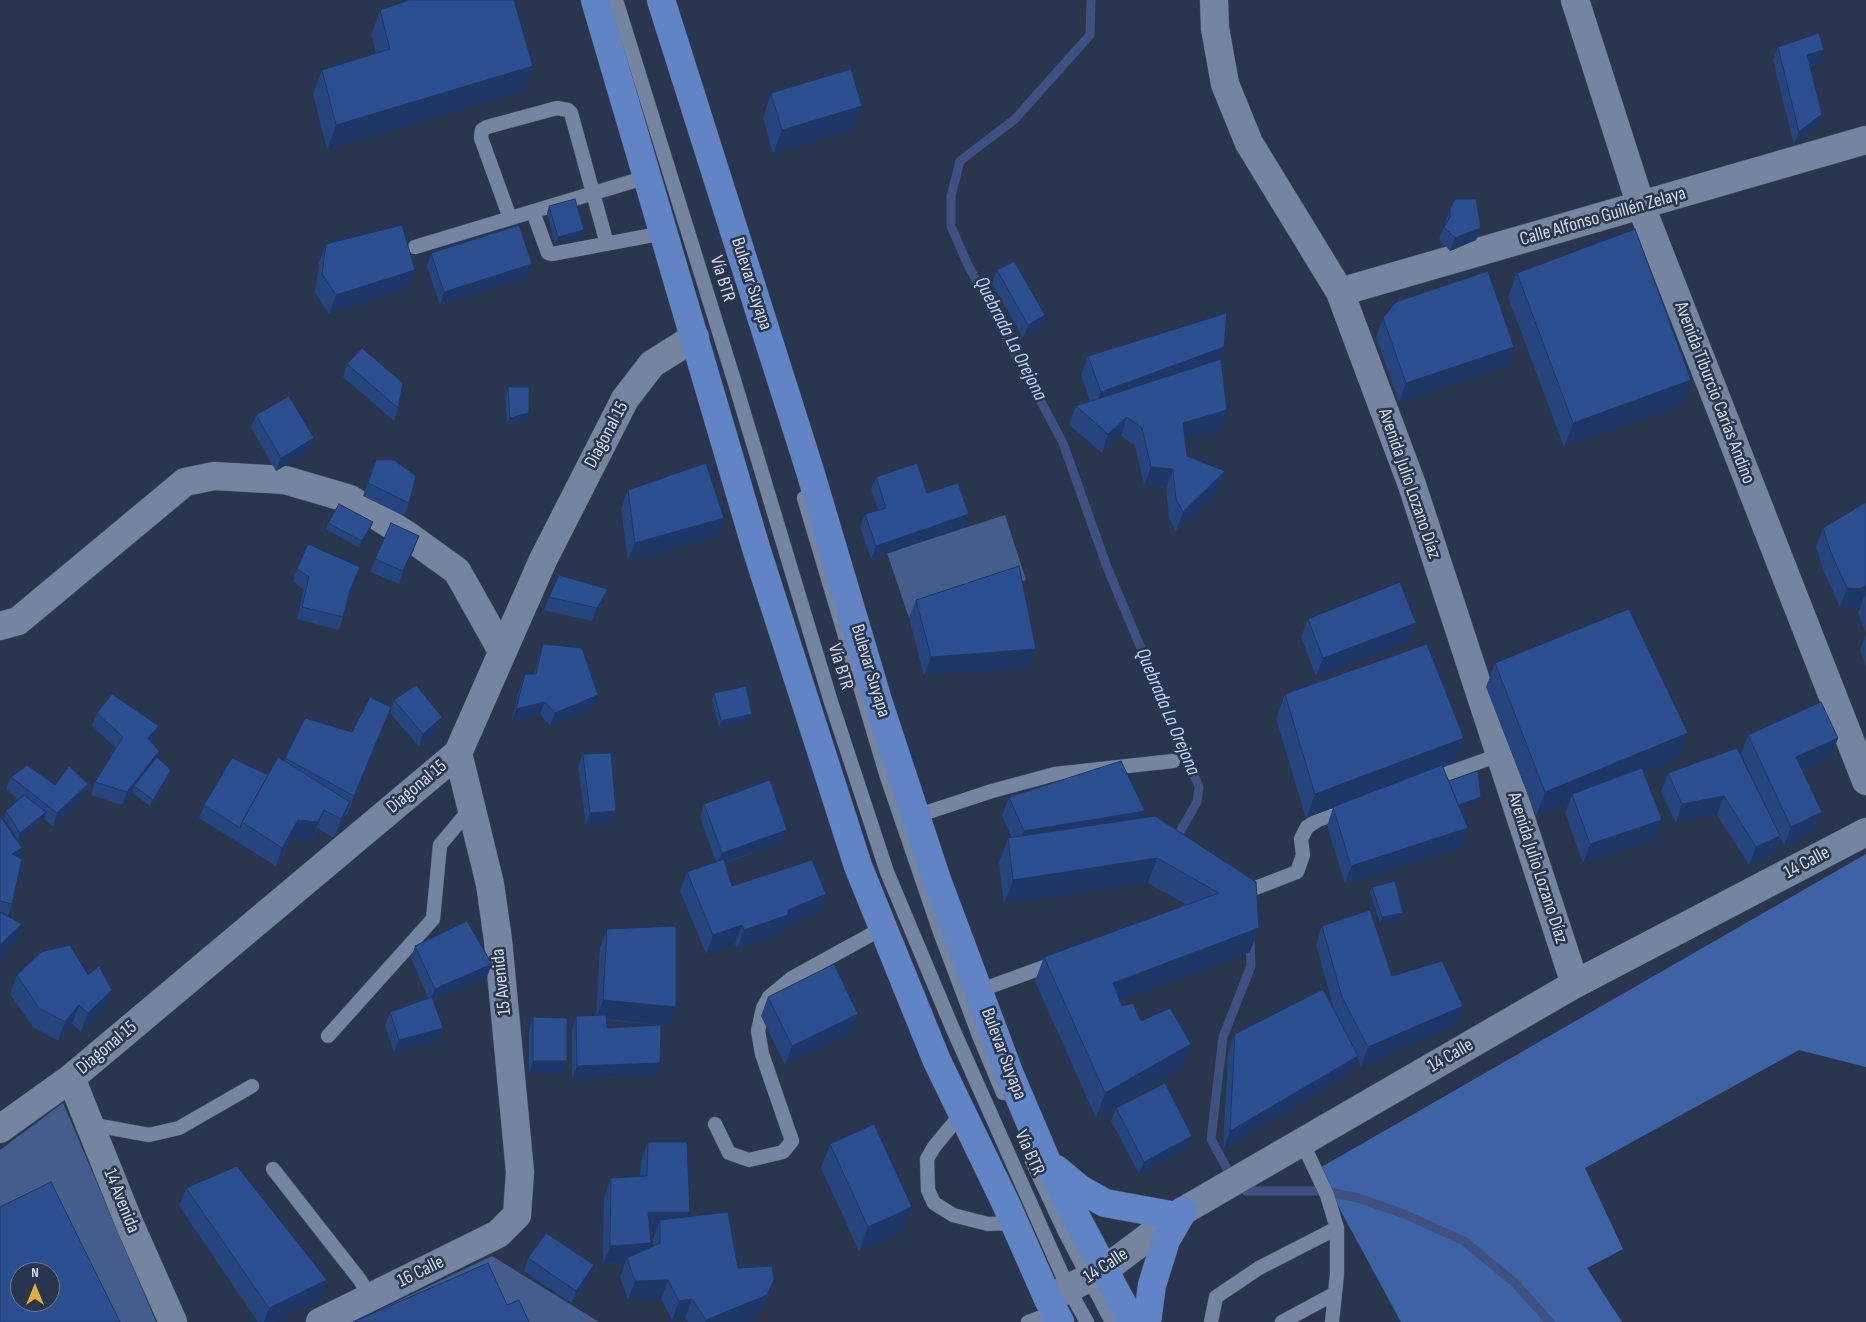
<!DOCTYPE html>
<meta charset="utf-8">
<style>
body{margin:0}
#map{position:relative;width:1866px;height:1322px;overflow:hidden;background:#29364e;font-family:"Sofia Sans Condensed",sans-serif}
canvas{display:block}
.north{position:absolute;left:10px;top:1262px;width:50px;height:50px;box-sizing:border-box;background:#29364e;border:1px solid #6e798e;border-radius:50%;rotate:0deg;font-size:14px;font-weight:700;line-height:20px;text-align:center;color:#d5dded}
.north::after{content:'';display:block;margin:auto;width:18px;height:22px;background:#e5ad35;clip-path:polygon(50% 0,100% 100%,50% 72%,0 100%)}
</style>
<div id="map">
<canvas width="1866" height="1322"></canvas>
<div class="north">N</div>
</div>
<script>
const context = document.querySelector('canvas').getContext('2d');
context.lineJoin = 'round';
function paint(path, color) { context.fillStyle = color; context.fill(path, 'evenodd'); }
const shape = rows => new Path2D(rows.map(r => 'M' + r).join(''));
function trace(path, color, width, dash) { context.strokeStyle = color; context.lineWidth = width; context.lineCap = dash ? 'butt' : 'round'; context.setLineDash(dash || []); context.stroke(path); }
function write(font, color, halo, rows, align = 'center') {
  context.font = font + ' "Sofia Sans Condensed",sans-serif'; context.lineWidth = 5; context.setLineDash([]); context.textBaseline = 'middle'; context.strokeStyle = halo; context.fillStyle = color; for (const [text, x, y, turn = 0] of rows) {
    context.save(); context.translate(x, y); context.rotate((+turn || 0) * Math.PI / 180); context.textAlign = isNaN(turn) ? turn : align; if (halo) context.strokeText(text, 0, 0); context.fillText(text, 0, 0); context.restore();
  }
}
paint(shape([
 [1005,515,1026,580,909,618,887,553],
 [63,1103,156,1322,99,1322,42,1207,0,1227,0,1150],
 [492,1256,599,1322,354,1322]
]), '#435d8d');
paint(shape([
 [1866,854,1866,1067,1799,1050,1585,1168,1623,1249,1587,1268,1622,1322,1401,1322,1318,1169]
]), '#3e62a6');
trace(shape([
 [1091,0,1090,35,1015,119,960,161,951,196,951,226,967,263,1063,443,1107,567,1199,787,1197,802,1174,842],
 [1250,940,1251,966,1223,1037,1211,1139,1233,1180,1246,1191,1325,1191,1358,1198,1404,1214,1464,1241,1515,1283,1550,1322]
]), '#405181', 9);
const service = shape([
 [616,0,734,380,831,702,887,872,952,1027,1069,1290,1087,1322],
 [533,212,548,253,552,254,664,233],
 [510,218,481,138,482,130,487,127,557,108,568,110,571,113,607,244],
 [415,247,647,177],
 [804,498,887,777,940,932,980,1038,1003,1093],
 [1429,780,1499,755],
 [916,816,992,791,1055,774,1173,761],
 [1240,894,1297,872,1303,855,1301,839,1307,827,1318,820,1348,809],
 [978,991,1055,963],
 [328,1036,433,919,440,845,471,808],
 [962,1113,934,1147,927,1159,928,1190,934,1203,953,1215,988,1224,1015,1223],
 [89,1124,149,1135,179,1128,252,1086],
 [715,1124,729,1153,749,1160,783,1152,792,1141,762,1054,758,1031,763,1008,769,997,792,978,883,928],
 [1302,1142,1327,1195,1337,1228,1337,1274,1332,1322],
 [1032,1161,1065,1232,1112,1322],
 [273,1169,360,1280,370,1297],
 [1028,1322,1055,1312],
 [1211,1322,1216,1297,1259,1268,1337,1228],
 [1282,1322,1334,1294]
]);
const minor = shape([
 [1214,0,1215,28,1225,84,1249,143,1340,292,1412,485,1575,984],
 [1575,0,1641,206,1866,781],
 [1340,292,1866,140],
 [0,626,18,621,185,482,214,476,285,480,350,499,407,535,457,571,502,651],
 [71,1078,130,1225,173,1322],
 [0,1129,71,1078,458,753,543,560,625,399,652,364,695,337],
 [1048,1299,1104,1270,1183,1211,1575,984,1866,832],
 [320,1322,498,1234,517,1215,520,1172,498,940,490,884,458,753]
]);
const primary = shape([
 [595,0,756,548,858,866,937,1061,1006,1204,1048,1299,1060,1322],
 [661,0,810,471,879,704,937,880,1010,1075,1047,1162,1132,1322],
 [1056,1169,1080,1189,1105,1203,1176,1216],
 [1147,1322,1152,1285,1166,1240,1183,1211]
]);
trace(service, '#485367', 15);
trace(minor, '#485367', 29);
trace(primary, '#485367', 29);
trace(service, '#7585a0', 14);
trace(minor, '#7585a0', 28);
trace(primary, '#6184c6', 28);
paint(shape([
 [380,10,533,66,524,91,327,150,313,94,322,70,376,53,371,35],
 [1778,47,1820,63,1810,66,1822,114,1817,127,1794,145,1773,60],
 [771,93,853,130,773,154,763,118],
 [549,206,584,230,581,236,555,244,547,213],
 [1450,209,1476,240,1450,251,1439,239,1445,224,1445,222],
 [326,244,415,270,408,289,329,314,315,292,319,263],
 [431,253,532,264,528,277,440,305,427,266],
 [997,270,1045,315,1041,328,1023,338,992,283],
 [1517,273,1682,405,1564,447,1508,297],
 [1383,318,1507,366,1399,402,1376,337],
 [1088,356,1220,359,1220,429,1185,439,1187,456,1219,490,1176,531,1169,518,1166,488,1144,485,1135,446,1121,436,1102,453,1069,425,1076,406,1090,401,1081,375],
 [347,364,398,408,394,421,343,377],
 [508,387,529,413,527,420,507,424,505,394],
 [256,415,310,451,276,471,251,428],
 [376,460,409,503,404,516,363,496],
 [876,477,927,493,965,527,871,559,860,527,865,514,878,510,871,490],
 [628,490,724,518,717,537,628,561,621,509],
 [1866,502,1866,667,1860,650,1866,634,1858,613,1861,605,1852,608,1840,607,1824,572,1816,547,1823,528],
 [373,522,370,529,359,548,326,529,328,523],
 [414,549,399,584,370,572,375,559],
 [297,569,355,579,349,594,343,617,339,630,297,619,304,590,293,581],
 [608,589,604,601,592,621,544,610,549,597],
 [916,600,1036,649,1029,668,924,675,909,618],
 [1308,619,1416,623,1409,642,1316,677,1301,637],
 [543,644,594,708,550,726,540,714,511,722,520,687,525,674,534,674,539,657],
 [1495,663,1688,733,1679,758,1644,772,1656,839,1583,863,1565,813,1569,803,1536,816,1486,687],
 [714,693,752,714,750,720,719,728,712,699],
 [1285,694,1464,738,1455,762,1443,767,1449,781,1478,803,1460,810,1468,828,1461,847,1345,884,1327,826,1333,808,1306,818,1276,719],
 [394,700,437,730,419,747,390,713],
 [97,713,159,726,154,739,151,742,157,757,169,776,150,806,132,793,122,805,91,795,95,782,116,748,92,726],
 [384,726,347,815,345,814,343,821,334,838,317,828,311,841,291,839,276,866,199,818,204,805,268,775,284,761,285,758],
 [1748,735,1838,738,1831,757,1802,770,1815,831,1784,846,1780,837,1773,855,1749,865,1717,815,1676,823,1661,792,1668,773,1768,810,1741,754],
 [583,754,616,811,612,824,586,825,578,767],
 [11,777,55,785,88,784,83,797,53,826,44,819,18,840,4,818,6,811,19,800,6,789],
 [1009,797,1143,817,1256,882,1250,952,1120,1001,1122,1006,1141,1021,1182,1068,1096,1118,1035,981,1044,957,1187,905,1148,883,1004,904,999,863,1008,838,1012,838,1002,816],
 [704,804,782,843,725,863,732,886,826,894,820,913,783,928,781,934,737,949,735,944,706,954,680,891,687,872,716,862,700,817],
 [0,816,18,857,12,904,8,916,15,943,0,957],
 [1372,887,1401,919,1380,924,1370,893],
 [1322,926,1392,976,1463,1006,1456,1025,1361,1066,1357,1058,1351,1074,1223,1150,1228,1053,1235,1034,1334,1009,1316,945],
 [607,929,676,1007,669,1026,661,1025,660,1063,655,1076,572,1079,572,1029,576,1016,596,1016,600,948],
 [606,1020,657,1025,607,1028],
 [415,946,487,977,434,1000,439,1041,394,1053,385,1025,390,1012,428,998,411,958],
 [17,975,105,1009,81,1032,72,1024,58,1041,33,1027,10,994],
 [768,997,858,1014,851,1033,785,1065,761,1016],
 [533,1017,563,1074,529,1074,529,1030],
 [1116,1108,1188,1149,1139,1174,1111,1121],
 [648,1142,688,1217,738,1268,774,1280,767,1299,760,1314,740,1322,688,1322,685,1318,672,1320,661,1299,628,1300,620,1277,625,1263,603,1264,604,1197,611,1178,640,1177,641,1161],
 [649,1231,656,1231,653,1239,653,1246,648,1248],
 [830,1144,912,1207,903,1232,859,1251,821,1168],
 [186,1188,327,1280,320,1299,273,1322,258,1322,179,1206],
 [528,1258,589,1278,571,1303,524,1271]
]), '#26447d');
paint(shape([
 [1824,50,1820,63,1802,67,1807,55],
 [533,66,524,91,327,150,336,125],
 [862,106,853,130,773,154,782,130],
 [1822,114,1817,127,1794,145,1799,132],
 [1481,228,1476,240,1450,251,1455,238],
 [584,230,581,236,555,244,558,237],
 [532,264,528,277,440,305,444,292],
 [415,270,408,289,329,314,336,295],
 [1045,315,1041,328,1023,338,1028,325],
 [1224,347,1217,366,1094,411,1101,392],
 [1514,347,1507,366,1399,402,1406,383],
 [1691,380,1682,405,1564,447,1573,423],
 [1227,410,1220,429,1176,442,1183,423],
 [529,413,527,420,507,424,510,418],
 [1127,417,1121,436,1102,453,1108,434],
 [314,438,310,451,276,471,281,458],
 [1151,467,1173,469,1166,488,1144,485],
 [1225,471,1219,490,1176,531,1183,512],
 [969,514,965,527,871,559,876,546],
 [724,518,717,537,628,561,635,543],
 [373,522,370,529,359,548,362,541],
 [419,536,414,549,399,584,403,571],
 [1866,586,1866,598,1865,594,1861,605,1852,608,1840,607,1847,588],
 [608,589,604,601,592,621,597,608],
 [1416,623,1409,642,1316,677,1323,658],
 [1036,649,1029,668,924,675,931,657],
 [598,695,594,708,550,726,555,713],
 [545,702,540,714,511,722,516,709],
 [391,707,384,726,347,815,354,796],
 [752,714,750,720,719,728,721,721],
 [442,717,437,730,419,747,423,734],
 [159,726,154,739,143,751,148,738],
 [1688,733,1679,758,1574,801,1572,794,1569,803,1536,816,1545,792],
 [1464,738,1455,762,1306,818,1315,794],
 [1838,738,1831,757,1789,776,1796,757],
 [159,751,154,764,134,786,132,793,122,805,127,792],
 [171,770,169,776,150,806,153,800],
 [88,784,83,797,53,826,57,813],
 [1724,796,1717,815,1676,823,1682,804],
 [1481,797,1478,803,1455,811,1457,805],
 [350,802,343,821,334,838,341,819],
 [324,810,311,841,291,839,276,866,282,848,298,820],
 [616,811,612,824,586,825,590,813],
 [1145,811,1138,830,1017,850,1024,831],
 [46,812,44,819,18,840,20,833],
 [1822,812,1815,831,1784,846,1791,827],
 [1662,820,1656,839,1583,863,1590,844],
 [1468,828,1461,847,1345,884,1351,866],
 [787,830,782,843,717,865,722,853],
 [1780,836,1773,855,1749,865,1756,847],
 [22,848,17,861,12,854],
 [1157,858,1148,883,1004,904,1013,880],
 [826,894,820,913,783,928,781,934,737,949,744,930,788,910],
 [1403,913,1401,919,1380,924,1382,917],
 [22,924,15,943,0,957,0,945],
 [742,925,735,944,706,954,713,935],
 [1259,928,1250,952,1104,1007,1113,983],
 [492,964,487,977,430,1002,435,989],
 [112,990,105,1009,81,1032,88,1013],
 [603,1000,676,1007,669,1026,596,1018],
 [79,1005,72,1024,58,1041,65,1022],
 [1463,1006,1456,1025,1361,1066,1368,1047],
 [858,1014,851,1033,785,1065,792,1046],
 [443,1028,439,1041,394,1053,399,1040],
 [1191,1044,1182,1068,1096,1118,1105,1093],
 [1358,1056,1351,1074,1223,1150,1230,1131],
 [533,1061,567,1061,563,1074,529,1074],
 [660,1063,655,1076,572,1079,577,1066],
 [1192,1136,1188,1149,1139,1174,1144,1162],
 [912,1207,903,1232,859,1251,868,1227],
 [648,1212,690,1212,683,1231,660,1220,656,1231,641,1231],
 [651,1243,644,1262,627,1258,625,1263,603,1264,610,1246],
 [594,1265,589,1278,571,1303,576,1291],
 [327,1280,320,1299,273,1322,264,1322,269,1308],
 [668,1280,661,1299,628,1300,635,1281],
 [774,1280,767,1299,760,1314,740,1322,705,1322,706,1320],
 [692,1299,685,1318,672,1320,679,1301]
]), '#1f3766');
const building = shape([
 [409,0,514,0,533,66,336,125,322,70,390,49,380,10,409,0],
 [1819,33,1824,50,1807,55,1822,114,1799,132,1778,47,1819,33],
 [851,69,862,106,782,130,771,93,851,69],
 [575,199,584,230,558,237,549,206,575,199],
 [1455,199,1476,199,1481,228,1455,238,1444,227,1450,217,1450,209,1455,199],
 [402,225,415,270,336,295,322,274,326,244,402,225],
 [519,225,532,264,444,292,431,253,519,225],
 [1635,229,1691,380,1573,423,1517,273,1635,229],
 [1014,261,1045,315,1028,325,997,270,1014,261],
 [1488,271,1514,347,1406,383,1383,318,1396,302,1488,271],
 [1227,313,1224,347,1101,392,1088,356,1227,313],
 [362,348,403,383,398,408,347,364,362,348],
 [1221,359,1227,410,1183,423,1187,456,1225,471,1183,512,1176,499,1173,469,1151,467,1142,428,1127,417,1108,434,1076,406,1221,359],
 [508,387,529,387,529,413,510,418,508,387],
 [289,396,314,438,281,458,256,415,289,396],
 [376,460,394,460,416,476,409,503,368,483,376,460],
 [706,463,724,518,635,543,628,490,706,463],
 [917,463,927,493,958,483,969,514,876,546,865,514,886,508,876,477,917,463],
 [1866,502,1866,586,1859,589,1847,588,1831,553,1823,528,1866,502],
 [339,504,373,522,362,541,328,523,339,504],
 [391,523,419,536,403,571,375,559,391,523],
 [308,544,360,567,350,590,343,617,302,607,309,577,297,569,308,544],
 [1019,566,1036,649,931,657,916,600,1019,566],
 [559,575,608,589,597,608,549,597,559,575],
 [1400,582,1416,623,1323,658,1308,619,1400,582],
 [1629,609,1688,733,1545,792,1495,663,1629,609],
 [543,644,582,648,598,695,555,713,545,702,516,709,525,674,536,674,543,644],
 [1427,644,1464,738,1315,794,1285,694,1427,644],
 [416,685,442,717,423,734,394,700,416,685],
 [746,686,752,714,721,721,714,693,746,686],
 [112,694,159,726,148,738,159,751,127,792,95,782,123,737,97,713,112,694],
 [370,697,391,707,354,796,285,758,305,718,352,732,370,697],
 [1821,702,1838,738,1796,757,1822,812,1791,827,1748,735,1821,702],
 [1737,748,1780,836,1756,847,1724,796,1682,804,1668,773,1737,748],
 [611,753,616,811,590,813,583,754,611,753],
 [157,757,171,770,153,800,134,786,157,757],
 [278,757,350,802,341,819,324,810,318,822,298,820,282,848,242,822,278,757],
 [232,758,268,775,242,822,240,828,204,805,232,758],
 [1121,761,1145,811,1024,831,1009,797,1121,761],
 [27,765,55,785,69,766,88,784,57,813,11,777,27,765],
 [1442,765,1468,828,1351,866,1333,807,1442,765],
 [1642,768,1662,820,1590,844,1572,794,1642,768],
 [1478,771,1481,797,1458,805,1449,781,1478,771],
 [770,780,787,830,722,853,704,804,770,780],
 [24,795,46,812,20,833,6,811,24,795],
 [0,816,22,848,12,854,22,859,12,904,0,901,0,816],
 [1155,816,1256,882,1259,928,1113,983,1122,1006,1133,1003,1141,1021,1170,1008,1191,1044,1105,1093,1044,957,1219,893,1157,858,1013,880,1008,838,1155,816],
 [724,859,732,886,812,860,826,894,788,910,788,915,744,930,742,925,713,935,687,872,724,859],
 [1395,881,1403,913,1382,917,1372,887,1395,881],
 [1370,910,1392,976,1442,961,1463,1006,1368,1047,1342,997,1322,926,1370,910],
 [0,912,22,924,0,945,0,912],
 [467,921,492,964,435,989,415,946,467,921],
 [676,926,676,1007,603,1000,607,929,676,926],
 [70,945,88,975,99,966,112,990,88,1013,79,1005,65,1022,39,1008,17,975,41,952,70,945],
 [834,964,858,1014,792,1046,768,997,834,964],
 [1323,989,1358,1056,1230,1131,1235,1034,1323,989],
 [432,997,443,1028,399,1040,390,1012,432,997],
 [606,1015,607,1028,661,1025,660,1063,577,1066,576,1016,606,1015],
 [533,1017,567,1018,567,1061,533,1061,533,1017],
 [1165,1083,1192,1136,1144,1162,1116,1108,1165,1083],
 [874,1124,912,1207,868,1227,830,1144,874,1124],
 [648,1142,687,1142,690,1212,648,1212,651,1243,610,1246,611,1178,647,1176,648,1142],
 [237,1166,327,1280,269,1308,186,1188,237,1166],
 [51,1182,120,1322,0,1322,0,1207,51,1182],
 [20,1272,50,1272,50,1302,20,1302,20,1272],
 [728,1212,738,1268,772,1266,774,1280,767,1295,706,1320,692,1299,679,1301,668,1280,635,1281,627,1258,660,1243,660,1220,728,1212],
 [546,1233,594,1265,576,1291,528,1258,546,1233],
 [488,1263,507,1305,519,1300,529,1322,353,1322,488,1263]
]);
paint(building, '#2c4f91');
trace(building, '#1f3766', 1);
write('19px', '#d5dded', '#29364e', [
 ["Calle Alfonso Guillén Zelaya",1603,217,-16],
 ["Vía BTR",722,279,73],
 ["Bulevar Suyapa",751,284,72],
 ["Avenida Tiburcio Carías Andino",1714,393,69],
 ["Diagonal 15",607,435,-62],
 ["Avenida Julio Lozano Díaz",1409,484,71],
 ["Vía BTR",840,667,73],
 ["Bulevar Suyapa",870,671,73],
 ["Diagonal 15",417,787,-40],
 ["14 Calle",1807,863,-28],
 ["Avenida Julio Lozano Díaz",1537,868,72],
 ["15 Avenida",502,982,-96],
 ["Diagonal 15",107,1048,-40],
 ["Bulevar Suyapa",1003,1054,69],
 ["14 Calle",1451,1056,-30],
 ["Vía BTR",1029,1153,66],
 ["14 Avenida",121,1201,68],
 ["14 Calle",1106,1266,-33],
 ["16 Calle",421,1272,-26]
]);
write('italic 20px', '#bed3fa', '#29364e', [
 ["Quebrada La Orejona",1010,339,63],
 ["Quebrada La Orejona",1167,712,67]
]);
</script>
